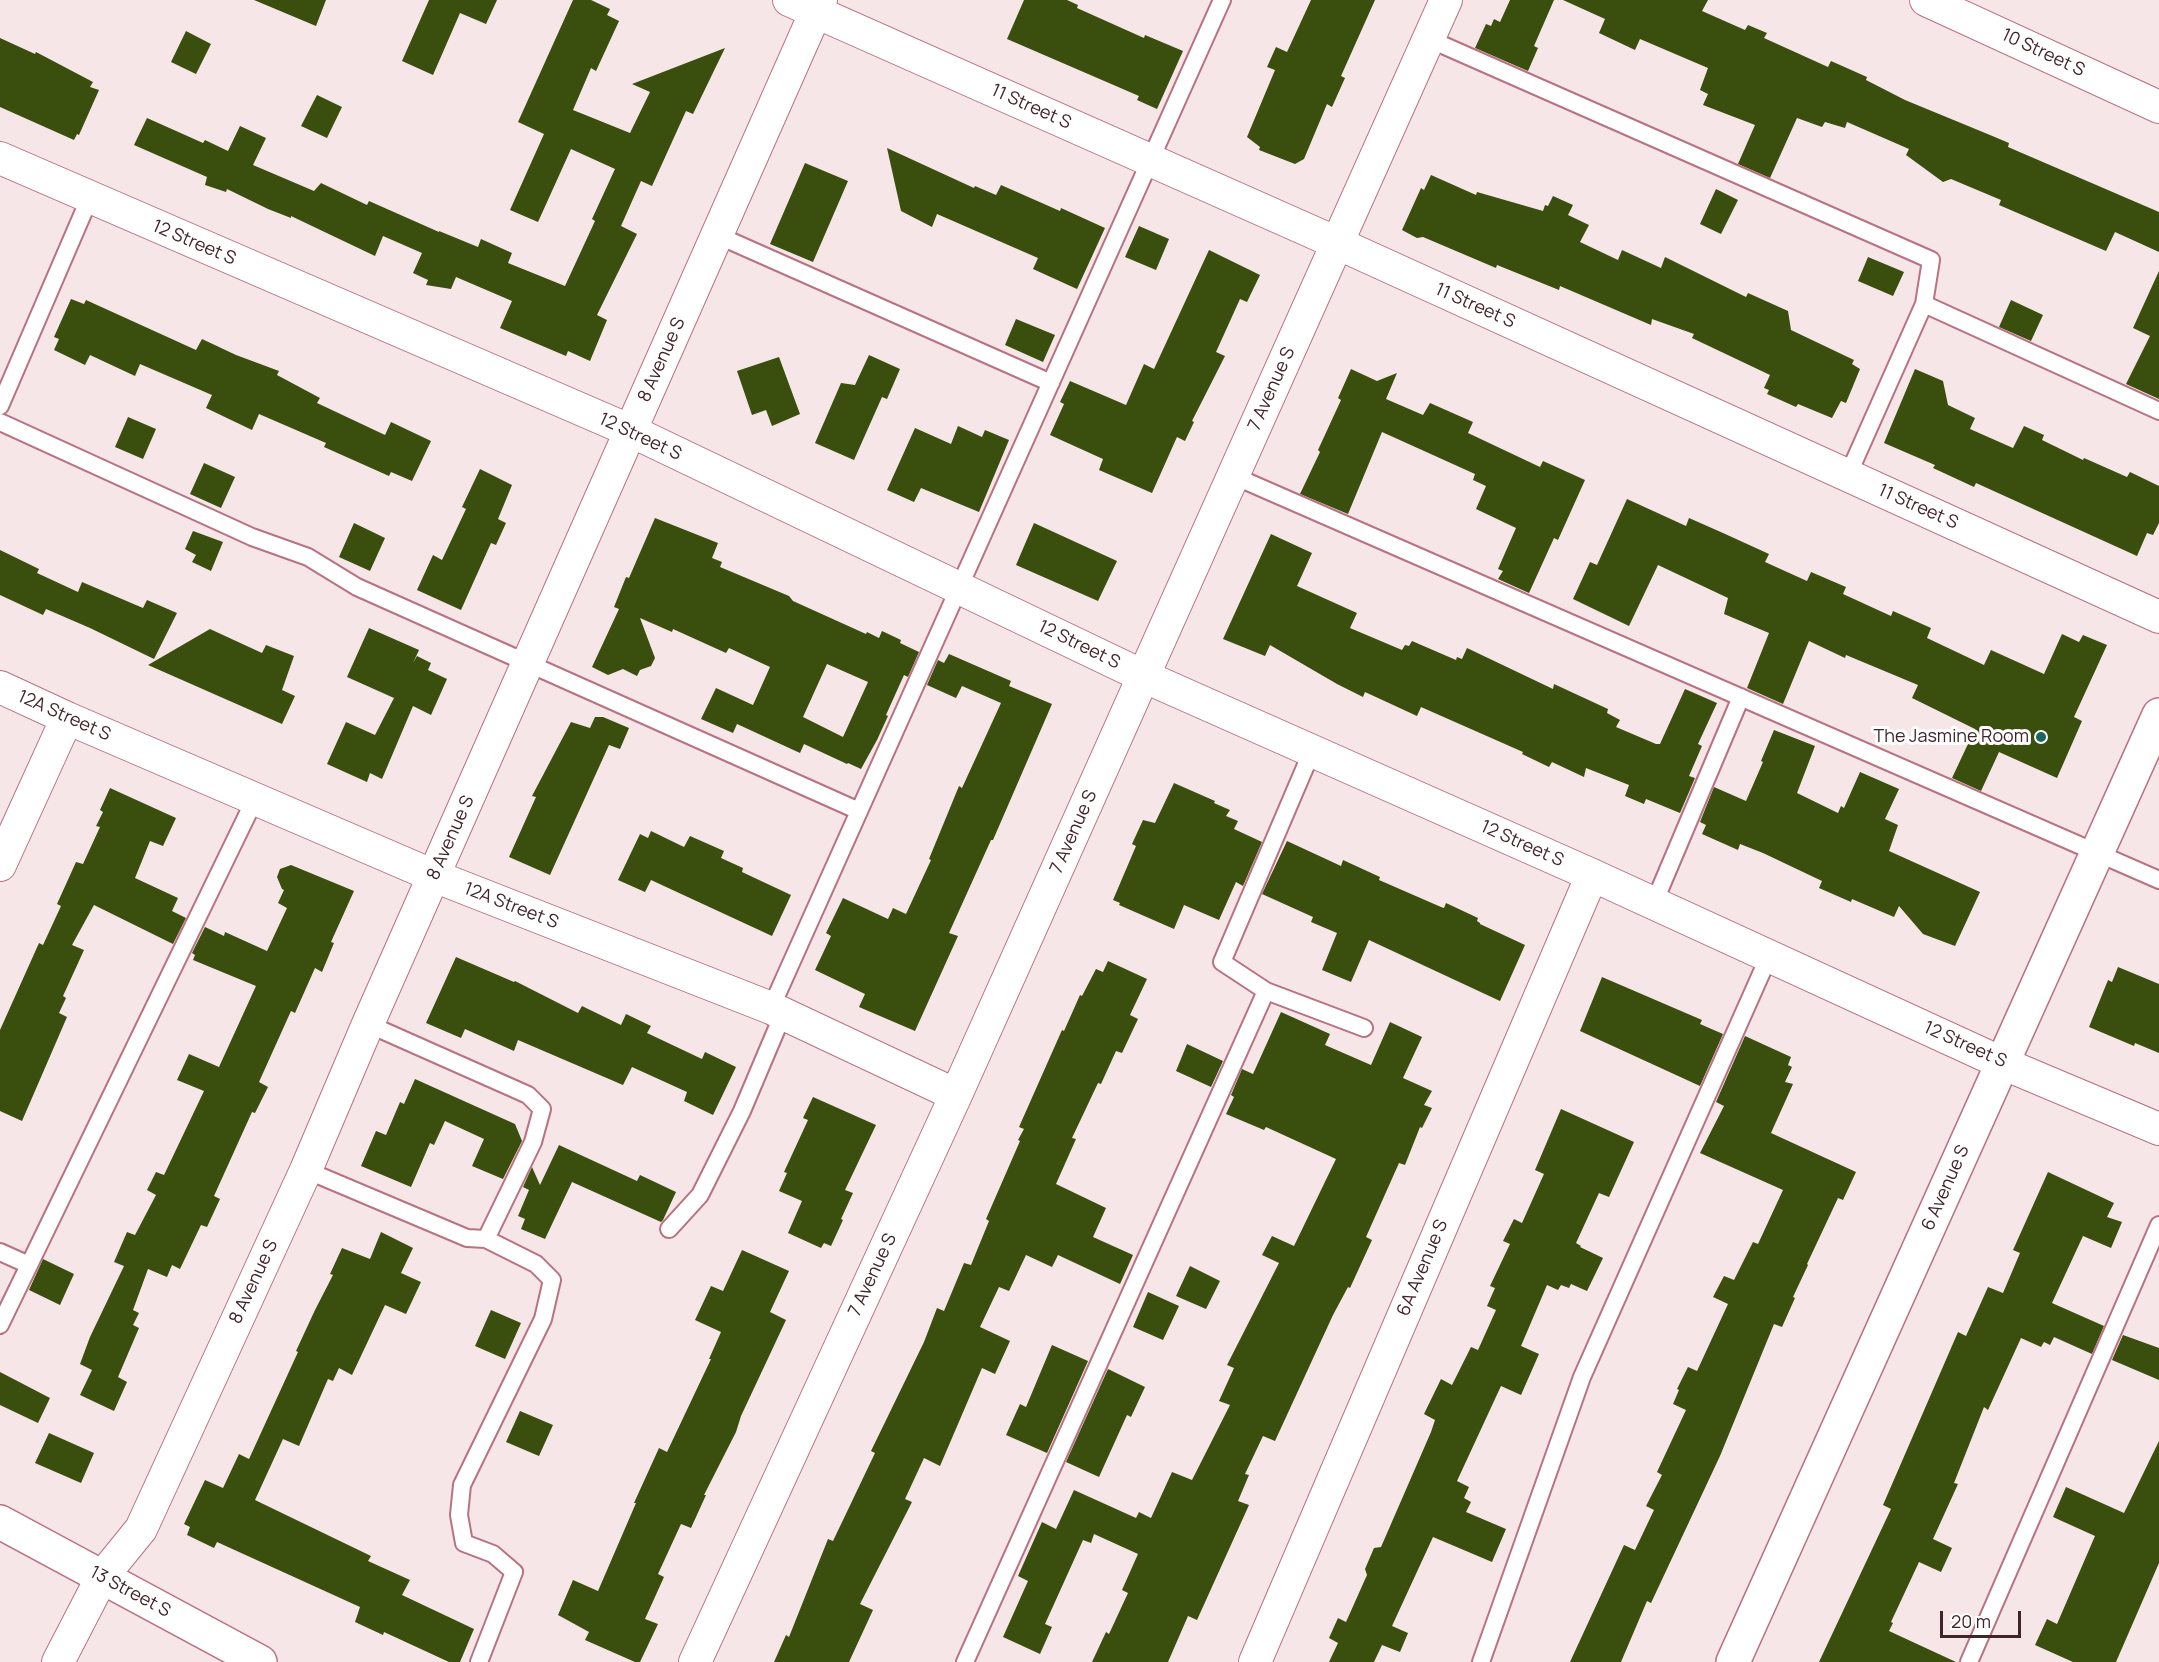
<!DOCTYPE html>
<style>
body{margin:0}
#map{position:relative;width:2159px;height:1662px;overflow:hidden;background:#f6e6e8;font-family:Manrope,sans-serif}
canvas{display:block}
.scale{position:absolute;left:1940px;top:1611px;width:81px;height:27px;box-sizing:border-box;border:3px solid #41242a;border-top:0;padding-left:8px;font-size:18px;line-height:21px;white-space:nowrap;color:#41242a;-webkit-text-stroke:4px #fff;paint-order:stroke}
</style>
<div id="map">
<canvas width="2159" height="1662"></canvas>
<div class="scale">20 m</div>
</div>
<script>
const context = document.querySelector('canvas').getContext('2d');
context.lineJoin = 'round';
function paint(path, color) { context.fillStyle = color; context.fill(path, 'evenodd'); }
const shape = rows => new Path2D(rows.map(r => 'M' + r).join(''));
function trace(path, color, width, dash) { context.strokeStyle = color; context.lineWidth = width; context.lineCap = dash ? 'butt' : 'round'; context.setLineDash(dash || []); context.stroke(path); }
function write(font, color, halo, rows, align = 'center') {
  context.font = font + ' Manrope,sans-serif'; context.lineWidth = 6; context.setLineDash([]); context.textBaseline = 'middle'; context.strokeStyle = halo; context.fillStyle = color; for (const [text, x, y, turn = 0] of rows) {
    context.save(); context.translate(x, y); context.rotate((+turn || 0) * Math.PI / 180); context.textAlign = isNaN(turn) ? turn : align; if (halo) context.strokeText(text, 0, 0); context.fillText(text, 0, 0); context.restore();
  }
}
paint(shape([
 [254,0,326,0,316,26],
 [429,0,497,0,486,24,460,13,433,75,402,61],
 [573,0,591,0,610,9,607,15,619,21,596,71,591,68,573,110,630,133,650,92,632,84,725,48,693,114,686,111,652,186,641,181,621,226,637,234,597,315,607,320,590,361,568,351,566,356,500,328,512,301,456,277,451,289,426,285,428,280,413,273,422,253,383,236,375,256,291,216,291,218,268,209,227,189,226,192,205,185,207,177,134,145,147,118,203,143,205,140,228,151,240,126,266,138,253,165,314,191,321,183,367,205,369,201,439,232,439,231,478,247,481,239,512,253,508,263,565,286,595,221,592,219,615,169,571,149,538,222,510,210,544,134,518,122],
 [1024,0,1067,0,1078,5,1077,8,1144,38,1145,35,1183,51,1157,109,1137,100,1139,96,1007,39],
 [1311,0,1375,0,1341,76,1345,78,1332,107,1327,104,1304,159,1295,164,1259,150,1260,147,1247,137,1275,70,1267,67,1276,47,1287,52],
 [1510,0,1554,0,1534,46,1538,48,1528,71,1475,48,1486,24,1491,26,1494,19,1500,22],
 [1563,0,1708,0,1702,11,1745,30,1748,25,1767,33,1764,38,1828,67,1831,61,1867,77,1866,80,1905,100,1990,135,2009,143,2008,147,2159,212,2159,252,2115,232,2106,251,1999,205,2001,200,1951,179,1943,182,1906,155,1909,149,1847,122,1845,128,1825,122,1822,127,1797,118,1770,178,1738,164,1755,125,1703,105,1708,94,1700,90,1708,68,1640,39,1635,50,1599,33,1605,19],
 [186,31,211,44,196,74,171,62],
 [0,38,35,54,36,52,93,82,90,87,99,90,79,135,77,134,74,140,0,107],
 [317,95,342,107,327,138,301,126],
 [887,148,974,188,975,186,996,195,1001,185,1060,211,1061,208,1105,228,1077,289,1033,269,1038,258,937,214,932,227,901,211],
 [805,163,848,181,813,262,770,244],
 [1431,175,1476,195,1477,192,1543,211,1545,205,1548,206,1553,196,1573,205,1568,215,1589,225,1580,242,1618,260,1622,250,1661,268,1665,257,1746,297,1748,293,1788,311,1791,330,1854,360,1852,364,1860,369,1846,403,1841,401,1832,418,1798,404,1796,407,1767,394,1769,390,1764,388,1770,375,1692,338,1694,334,1652,319,1651,325,1560,286,1559,290,1497,265,1496,268,1423,237,1417,238,1402,230,1421,188,1424,190],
 [1716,189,1738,200,1721,234,1700,224],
 [1139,226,1169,239,1156,270,1125,257],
 [1209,250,1260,275,1247,302,1240,299,1216,352,1225,356,1192,421,1194,422,1185,441,1177,437,1152,493,1099,470,1103,459,1050,435,1064,404,1060,402,1070,381,1126,405,1144,364,1154,369],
 [1868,257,1904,272,1893,296,1858,281],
 [2159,271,2159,399,2126,384,2150,336,2133,328],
 [71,299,84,304,86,300,196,350,202,339,236,355,279,371,277,375,320,398,317,403,385,435,391,422,431,441,412,481,391,472,389,476,324,447,326,443,259,414,252,430,206,408,212,395,140,364,135,376,90,355,85,365,54,350,59,339,54,337],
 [2011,300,2043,315,2031,341,1999,327],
 [1016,319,1055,335,1043,362,1005,345],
 [869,355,900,369,887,399,882,397,854,460,815,443,841,383,855,385],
 [779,357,800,414,772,426,766,410,752,415,737,371],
 [1351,369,1377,381,1397,373,1386,399,1423,415,1430,403,1473,422,1468,433,1540,467,1543,461,1585,480,1558,540,1554,538,1529,593,1498,579,1503,571,1498,569,1516,528,1476,509,1486,486,1473,480,1475,474,1382,432,1348,514,1300,494,1320,452,1318,450,1341,400,1338,398],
 [1915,369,1943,381,1948,405,1975,418,1970,429,2013,448,2024,426,2044,435,2042,440,2083,460,2084,458,2127,477,2130,472,2159,486,2159,523,2153,535,2147,533,2137,556,1976,483,1974,487,1933,468,1935,465,1884,443],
 [128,417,156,429,143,459,115,447],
 [958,426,982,437,985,430,1009,440,979,512,921,488,914,502,887,490,915,428,951,444],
 [204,463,235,477,221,508,190,494],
 [480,469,512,485,498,519,506,523,496,545,491,543,461,610,417,590,433,555,442,560,466,509,462,507],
 [1627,499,1686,526,1689,518,1723,533,1769,554,1765,562,1807,581,1811,572,1846,587,1843,594,1891,616,1893,611,1931,628,1927,638,1984,665,1991,650,2044,674,2062,634,2079,642,2083,635,2107,645,2074,717,2082,721,2057,778,1999,752,1981,791,1952,778,1975,729,1912,698,1918,685,1846,655,1845,658,1809,641,1783,704,1747,688,1769,633,1724,614,1728,598,1658,565,1629,626,1573,599,1590,562,1597,565],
 [655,518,718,543,712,558,722,562,720,567,789,596,793,601,866,634,867,632,879,638,882,631,901,640,900,643,919,652,908,677,904,675,886,715,888,716,877,740,861,769,848,763,847,764,804,744,800,753,737,724,733,733,701,719,716,688,753,705,770,667,729,648,726,653,673,629,672,632,640,618,655,658,651,666,640,670,637,676,623,669,608,675,592,667,619,609,614,607,626,577,629,578],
 [827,664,868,682,843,737,803,717],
 [354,523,385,538,370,571,339,557],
 [1034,523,1117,561,1098,601,1016,565],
 [193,531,223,542,211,571,192,562,196,555,185,549],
 [1271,534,1312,553,1297,586,1357,613,1350,628,1402,650,1405,645,1409,646,1412,641,1456,660,1457,657,1462,659,1467,648,1553,689,1554,684,1608,709,1607,713,1620,720,1616,727,1656,744,1660,744,1685,689,1717,703,1698,744,1702,746,1689,776,1695,778,1680,813,1646,799,1644,804,1625,796,1629,785,1586,768,1584,777,1552,762,1549,767,1522,754,1523,752,1421,707,1417,716,1365,692,1363,697,1337,684,1270,645,1265,656,1223,639],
 [0,550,39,569,37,573,78,592,82,582,143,608,147,600,177,613,154,659,90,628,46,609,43,615,0,595],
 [369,628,419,650,413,663,417,656,431,663,428,670,447,679,431,715,413,706,382,779,370,773,367,782,327,764,346,722,375,735,394,698,347,677],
 [210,629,262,653,266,645,294,656,282,690,295,696,282,724,148,665],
 [949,654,1011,681,1009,686,1052,704,993,840,991,840,949,933,958,936,915,1031,859,1007,865,994,815,970,831,936,826,933,843,898,888,919,893,908,906,914,931,860,929,859,959,786,962,788,1001,703,962,686,956,698,927,685,938,660,944,663],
 [595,717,603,717,629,728,620,749,609,745,550,875,509,857,536,797,532,796,571,722,590,728],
 [1774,730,1815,746,1797,793,1838,813,1841,806,1844,808,1860,772,1899,789,1885,819,1898,825,1889,851,1980,892,1955,946,1923,934,1899,906,1894,917,1852,899,1851,902,1819,888,1822,881,1763,853,1740,844,1738,850,1702,834,1706,825,1700,822,1714,787,1746,801,1763,762,1761,761],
 [1174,783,1215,801,1214,803,1230,810,1226,816,1238,821,1234,829,1262,842,1243,886,1236,882,1219,920,1184,905,1174,929,1119,905,1120,903,1113,900,1136,846,1132,844,1143,820,1155,823],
 [110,788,176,818,163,846,150,841,135,878,178,898,172,911,186,918,173,944,94,905,72,945,84,950,63,996,66,998,59,1013,67,1017,22,1121,0,1111,0,1030,39,943,43,945,61,906,57,904,76,862,83,864,100,827,96,826,103,812,100,810],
 [651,831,684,847,690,836,724,851,721,858,743,868,742,872,791,895,772,936,651,880,645,892,618,880,640,834,648,838],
 [1287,841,1341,866,1343,860,1380,877,1379,880,1441,907,1444,908,1446,903,1478,918,1477,921,1480,923,1480,924,1525,945,1500,1001,1369,940,1351,982,1322,970,1337,933,1311,922,1313,917,1262,894],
 [291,865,354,891,331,942,334,943,322,972,315,968,295,1013,291,1011,259,1082,268,1087,255,1113,252,1112,214,1196,220,1199,207,1227,201,1225,180,1269,172,1265,167,1277,148,1269,133,1310,139,1313,133,1325,139,1328,118,1377,127,1382,114,1411,80,1395,92,1370,80,1364,90,1337,124,1266,114,1262,127,1232,135,1235,156,1195,147,1190,156,1172,164,1175,204,1091,177,1080,189,1054,219,1067,256,986,193,960,195,955,192,953,205,927,224,936,225,932,267,951,287,908,278,903,284,890,282,889,277,877,280,869],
 [456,957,514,982,515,981,578,1013,582,1006,621,1025,626,1014,651,1026,647,1033,702,1059,705,1052,736,1067,713,1115,684,1101,687,1092,632,1067,623,1085,518,1040,514,1051,465,1029,461,1038,426,1023],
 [1108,961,1147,979,1130,1015,1138,1019,1122,1053,1116,1051,1101,1084,1098,1083,1072,1138,1076,1139,1056,1184,1106,1208,1093,1237,1133,1255,1120,1284,1058,1255,1052,1267,1026,1255,1009,1291,999,1287,980,1327,1010,1341,995,1374,982,1368,940,1466,924,1458,905,1499,912,1502,860,1604,873,1610,849,1662,774,1662,786,1635,789,1637,828,1539,833,1541,875,1453,871,1451,924,1342,937,1308,944,1311,964,1263,971,1265,989,1221,986,1219,1020,1141,1018,1140,1024,1129,1019,1127,1062,1030,1064,1031,1080,995,1082,996,1096,969,1103,972],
 [2118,967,2159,984,2159,1053,2135,1043,2134,1046,2089,1027,2108,980,2112,982],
 [1602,977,1702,1020,1700,1024,1723,1034,1700,1086,1580,1031],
 [1281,1012,1330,1034,1325,1045,1371,1065,1390,1022,1422,1037,1403,1078,1432,1091,1424,1105,1432,1108,1422,1128,1420,1127,1405,1165,1399,1163,1366,1237,1372,1240,1350,1288,1348,1287,1333,1315,1275,1441,1263,1436,1245,1474,1249,1475,1238,1501,1249,1505,1197,1620,1188,1616,1168,1662,1092,1662,1106,1632,1109,1634,1128,1593,1122,1590,1138,1554,1094,1534,1091,1543,1083,1540,1045,1624,1052,1627,1040,1654,1003,1637,1028,1581,1018,1576,1042,1522,1056,1529,1074,1490,1136,1518,1139,1512,1151,1518,1172,1472,1192,1480,1230,1405,1219,1401,1234,1368,1227,1365,1279,1263,1262,1255,1272,1236,1294,1246,1336,1159,1266,1127,1264,1130,1226,1114,1234,1097,1231,1095,1242,1069,1253,1074],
 [1745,1036,1791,1057,1788,1065,1792,1067,1785,1082,1793,1084,1771,1133,1856,1172,1843,1200,1838,1198,1807,1264,1808,1265,1793,1297,1795,1298,1782,1327,1774,1324,1720,1456,1651,1603,1647,1601,1621,1662,1570,1662,1624,1545,1635,1550,1654,1510,1646,1506,1662,1475,1657,1472,1686,1410,1673,1404,1679,1390,1677,1389,1688,1367,1697,1371,1728,1304,1713,1297,1724,1276,1734,1280,1753,1242,1758,1244,1783,1190,1700,1153,1724,1106,1716,1102],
 [1187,1044,1223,1061,1211,1087,1176,1071],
 [415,1079,515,1124,522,1141,503,1179,472,1166,484,1139,445,1121,434,1145,430,1143,411,1187,361,1166,376,1131,386,1135,400,1102,404,1104],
 [813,1097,876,1125,845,1190,853,1193,841,1219,843,1220,831,1246,824,1243,821,1248,788,1233,802,1201,779,1191,787,1173,784,1172,808,1120,803,1118],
 [1561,1109,1634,1142,1609,1197,1599,1193,1576,1243,1581,1246,1580,1247,1603,1258,1587,1291,1571,1284,1569,1288,1561,1285,1558,1290,1547,1285,1521,1346,1539,1354,1521,1395,1501,1386,1457,1481,1469,1487,1464,1498,1471,1502,1466,1512,1506,1529,1492,1562,1433,1537,1392,1626,1408,1633,1400,1652,1382,1645,1374,1662,1329,1662,1338,1643,1329,1638,1338,1618,1346,1622,1367,1575,1365,1569,1374,1548,1381,1547,1431,1432,1435,1420,1424,1414,1441,1379,1452,1385,1471,1347,1478,1350,1496,1310,1487,1306,1495,1288,1490,1286,1510,1244,1503,1241,1514,1219,1522,1223,1544,1174,1535,1170],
 [559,1145,637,1181,640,1175,676,1192,663,1220,661,1222,572,1182,545,1239,521,1229,525,1219,518,1216,529,1190,523,1187,532,1167,540,1185],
 [2048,1172,2114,1203,2107,1217,2122,1222,2111,1248,2083,1236,2052,1303,2104,1326,2092,1354,2054,1337,2050,1345,2044,1342,2041,1347,2021,1338,1988,1410,1984,1407,1954,1483,1958,1484,1933,1539,1952,1548,1941,1572,1919,1562,1891,1622,1893,1623,1889,1631,1956,1662,1819,1662,1891,1509,1883,1505,1958,1332,1966,1336,1988,1287,2003,1293,2020,1253,2013,1250],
 [381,1232,413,1248,401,1273,421,1282,406,1314,385,1305,352,1375,339,1368,333,1381,328,1379,299,1446,283,1439,255,1500,371,1556,368,1561,410,1580,402,1595,474,1629,460,1662,449,1662,384,1632,383,1635,355,1622,360,1607,217,1542,214,1548,187,1535,190,1527,184,1524,205,1480,223,1488,239,1454,249,1459,298,1352,296,1351,315,1310,333,1275,330,1274,342,1248,370,1259],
 [742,1250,789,1271,770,1312,786,1320,741,1416,736,1432,704,1495,706,1495,691,1528,681,1524,658,1574,664,1577,645,1619,658,1624,640,1662,635,1662,585,1640,589,1632,558,1615,573,1580,598,1591,636,1503,634,1503,659,1448,667,1452,711,1359,709,1359,721,1332,695,1320,711,1286,723,1291],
 [43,1259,74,1274,60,1305,29,1290],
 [1190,1266,1220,1281,1206,1309,1176,1296],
 [1148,1292,1179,1306,1163,1340,1133,1327],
 [491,1310,521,1323,505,1359,475,1346],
 [2123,1335,2159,1348,2159,1380,2112,1360],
 [1052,1345,1088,1361,1047,1453,1006,1435,1020,1404,1026,1407],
 [1108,1369,1145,1387,1131,1417,1127,1415,1099,1477,1066,1462],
 [0,1372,50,1398,38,1423,0,1405],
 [520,1411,553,1425,539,1456,506,1442],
 [49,1433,94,1453,81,1483,35,1463],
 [2159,1441,2159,1563,2116,1662,2073,1662,2035,1645,2047,1619,2057,1624,2095,1536,2053,1517,2066,1487,2124,1513]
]), '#3a4e0d');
const service = shape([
 [1429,39,1931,260,1924,304,1848,475],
 [717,235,1051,383],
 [1924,304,2159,411],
 [0,406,90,197],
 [0,422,252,537,308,557,357,587,859,811],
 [1234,476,2159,880],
 [1312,751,1222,962,1266,991,1364,1028],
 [1654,903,1741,697],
 [771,1008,1222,0],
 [306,1170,467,1238,486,1239,533,1142,542,1109,528,1095,368,1024],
 [669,1229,700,1195,742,1111,783,1014],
 [0,1252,29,1265],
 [0,1325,255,799],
 [479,1662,514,1572,493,1554,464,1543,459,1515,462,1485,543,1319,552,1280,536,1264,486,1239],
 [965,1662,1266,991],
 [1481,1662,1582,1377,1769,956],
 [1969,1662,2159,1225]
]);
const minor = shape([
 [789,0,1337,243,2159,617],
 [1926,0,2159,107],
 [0,158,631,431,1143,676,1592,875,2002,1063,2159,1129],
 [0,687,67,718,434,876,771,1008,956,1095],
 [0,865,67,718],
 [58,1662,102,1577,141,1529,306,1170,368,1024,821,0],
 [695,1662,956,1095,1446,0],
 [1255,1662,1592,875]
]);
const tertiary = shape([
 [0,1522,260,1662]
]);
const secondary = shape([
 [1733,1662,2159,715]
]);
trace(service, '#b87282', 20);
trace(minor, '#b87282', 34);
trace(tertiary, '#b87282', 36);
trace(secondary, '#b87282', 36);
trace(service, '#fff', 16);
trace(minor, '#fff', 32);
trace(tertiary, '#fff', 33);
trace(secondary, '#fff', 33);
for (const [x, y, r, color] of [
 [2041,737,6,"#1a655e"]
]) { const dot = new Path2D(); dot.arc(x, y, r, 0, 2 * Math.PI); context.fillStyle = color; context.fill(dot); trace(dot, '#fff', 2); }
write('18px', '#41242a', '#fff', [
 ["10 Street S",2043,53,25],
 ["11 Street S",1031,107,24],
 ["12 Street S",194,243,23],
 ["11 Street S",1475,306,24],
 ["8 Avenue S",662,360,-66],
 ["7 Avenue S",1272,389,-66],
 ["12 Street S",640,437,25],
 ["11 Street S",1918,507,24],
 ["12 Street S",1079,645,26],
 ["12A Street S",64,716,24],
 ["7 Avenue S",1074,832,-66],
 ["8 Avenue S",451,838,-66],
 ["12 Street S",1522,844,24],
 ["12A Street S",511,906,21],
 ["12 Street S",1965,1045,24],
 ["6 Avenue S",1946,1188,-66],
 ["6A Avenue S",1423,1268,-67],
 ["7 Avenue S",873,1275,-65],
 ["8 Avenue S",254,1282,-65],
 ["13 Street S",130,1592,28]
]);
write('18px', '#41242a', '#fff', [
 ["The Jasmine Room",2029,737]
], 'right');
</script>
